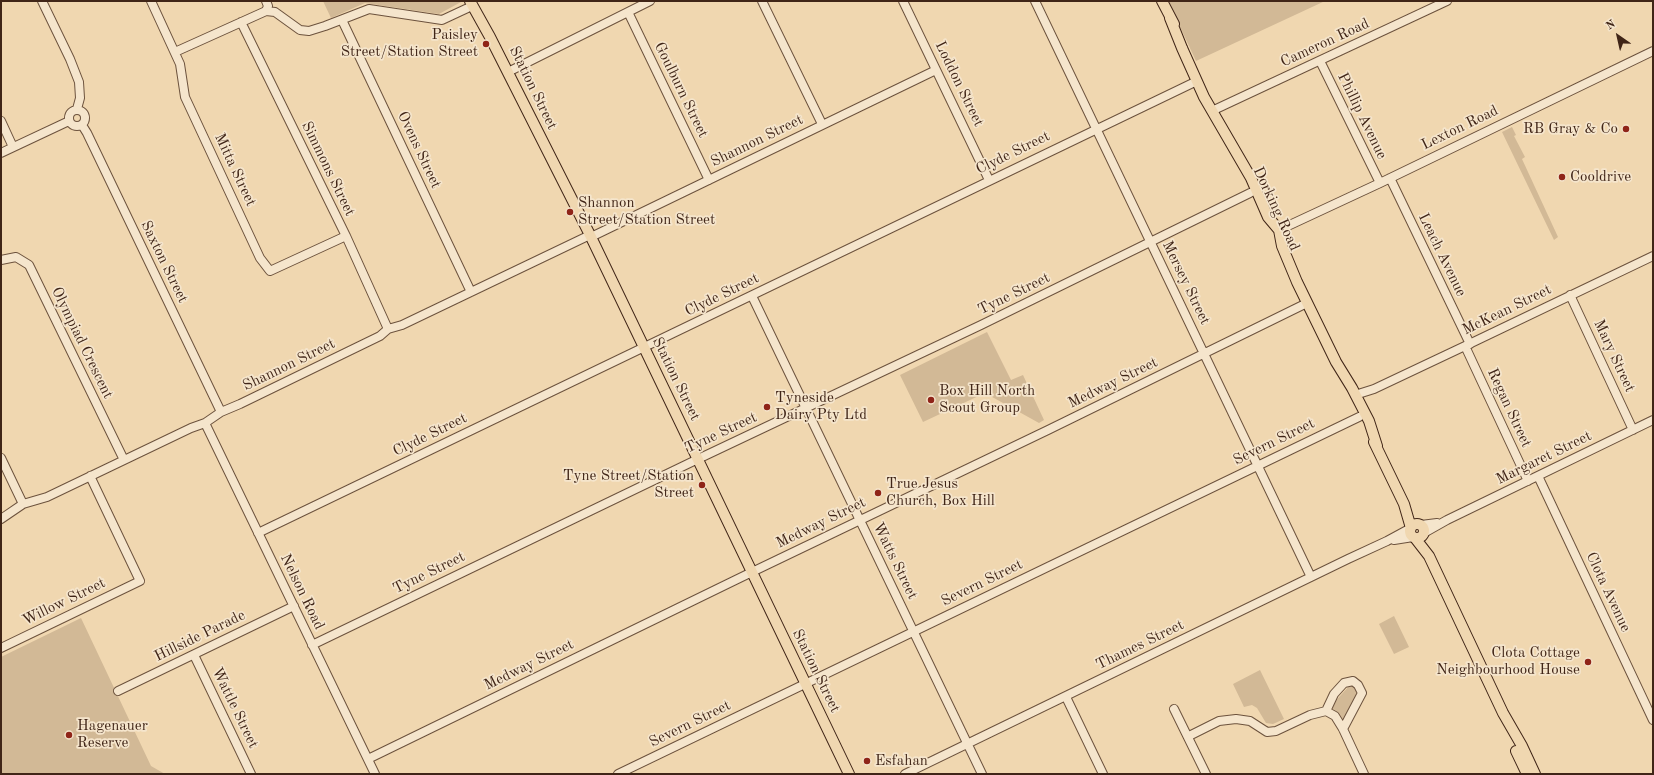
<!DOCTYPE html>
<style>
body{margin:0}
#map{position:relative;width:1654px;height:775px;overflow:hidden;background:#f0d7b0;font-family:"Old Standard TT",serif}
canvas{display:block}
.frame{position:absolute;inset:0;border:2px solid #402517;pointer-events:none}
.north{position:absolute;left:1598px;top:16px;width:40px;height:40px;-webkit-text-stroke:3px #f5e5cc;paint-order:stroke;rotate:326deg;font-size:11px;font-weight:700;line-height:16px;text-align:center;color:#402517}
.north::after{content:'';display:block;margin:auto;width:14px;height:18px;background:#402517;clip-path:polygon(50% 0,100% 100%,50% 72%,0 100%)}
</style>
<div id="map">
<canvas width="1654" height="775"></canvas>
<div class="frame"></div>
<div class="north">N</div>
</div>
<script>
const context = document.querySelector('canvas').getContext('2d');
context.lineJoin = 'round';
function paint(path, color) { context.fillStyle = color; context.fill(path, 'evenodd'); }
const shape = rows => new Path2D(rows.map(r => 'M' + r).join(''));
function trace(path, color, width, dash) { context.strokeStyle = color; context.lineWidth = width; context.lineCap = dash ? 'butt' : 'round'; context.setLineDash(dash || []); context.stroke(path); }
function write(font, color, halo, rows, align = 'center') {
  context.font = font + ' "Old Standard TT",serif'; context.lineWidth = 3.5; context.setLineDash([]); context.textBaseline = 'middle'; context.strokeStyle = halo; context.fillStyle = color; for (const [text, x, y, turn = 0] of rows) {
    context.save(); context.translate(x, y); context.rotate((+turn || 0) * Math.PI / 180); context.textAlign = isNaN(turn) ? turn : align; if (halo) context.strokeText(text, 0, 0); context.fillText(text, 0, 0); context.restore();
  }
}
paint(shape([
 [323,1,461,1,461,2,439,14,365,3,331,18],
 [1168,1,1325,1,1196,61],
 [1512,127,1516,135,1514,136,1525,157,1522,159,1558,237,1554,240,1502,132],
 [987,332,1011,380,1023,375,1044,420,1039,423,985,393,923,422,900,375],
 [1394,616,1409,647,1394,654,1379,624],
 [81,618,151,766,165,774,1,774,1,657],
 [1260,670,1284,719,1273,724,1266,723,1257,708,1252,705,1244,707,1233,684],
 [1350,685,1356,688,1356,698,1343,719,1339,713,1330,707]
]), '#d2b996');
const minor = shape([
 [42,1,70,59,79,82,80,98,77,109],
 [151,1,180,64,185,97,260,258,270,271,346,236],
 [266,1,268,6,266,11],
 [762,1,822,124],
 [903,1,989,180],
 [1035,1,1311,577],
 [628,12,709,180],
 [342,20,471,292],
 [241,22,346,236,388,329],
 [175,52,266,11,275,12,300,30,309,31,325,26,369,9,442,20,472,6],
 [1320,61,1380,183],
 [508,72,650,1],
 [1216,109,1447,1],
 '69 118a8 8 0 1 1 16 0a8 8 0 1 1-16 0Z',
 [1,121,13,147],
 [82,125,87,133,221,412],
 [1,153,69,121],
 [1390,178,1470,344],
 [1279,230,1380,183,1653,51],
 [591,237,936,70],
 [1,260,16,257,29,265,124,460],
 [1570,295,1633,430],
 [752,296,982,774],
 [1465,346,1528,481],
 [1355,395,1374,389,1465,346,1653,256],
 [205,423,375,774],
 [1,458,23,504],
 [1538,476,1653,720],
 [1,519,23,504,47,497,191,428,205,423,221,412,240,404,380,336,388,329,402,325,590,235],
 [1421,525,1437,523],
 [258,533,1197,81],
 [1424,533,1447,520,1653,420],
 [1394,540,1413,537],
 [312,645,698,459,981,325,1250,193],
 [1,648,140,581,90,476],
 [194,655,251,774],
 [118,691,294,606],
 [1066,697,1103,774],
 [1174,709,1206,774],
 [1326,711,1334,694,1344,683,1353,681,1358,685,1362,693,1343,729],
 [1189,736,1219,721,1236,719,1250,721,1267,732,1276,731,1310,715,1326,711,1335,716,1343,729,1364,774],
 [368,759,752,572,1048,430,1307,303],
 [618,774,1359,417],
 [905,774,1348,559,1387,541,1411,528]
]);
const major = shape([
 [470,1,490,37,591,237,849,774],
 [1162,1,1174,24],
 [1170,18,1182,48,1204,97,1251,178,1268,217,1279,230,1282,246,1297,282,1336,362,1352,388,1369,421,1377,446],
 [1374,442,1404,504,1411,528],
 '1410 531a7 7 0 1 1 14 0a7 7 0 1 1-14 0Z',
 [1415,538,1429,556,1503,713,1522,746,1535,774],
 [1516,751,1527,774]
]);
trace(minor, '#6c523d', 10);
trace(major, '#402517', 12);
trace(minor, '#f5e5cc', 8);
trace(major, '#f0d7b0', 10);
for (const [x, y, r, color] of [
 [486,44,4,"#8f2418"],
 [1626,129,4,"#8f2418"],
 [1562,177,4,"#8f2418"],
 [570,212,4,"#8f2418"],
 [931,400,4,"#8f2418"],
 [767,407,4,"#8f2418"],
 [702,485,4,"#8f2418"],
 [878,493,4,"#8f2418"],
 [1588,662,4,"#8f2418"],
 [69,735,4,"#8f2418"],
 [867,761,4,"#8f2418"]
]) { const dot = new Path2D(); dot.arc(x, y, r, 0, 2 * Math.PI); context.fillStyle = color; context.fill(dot); trace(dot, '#f5e5cc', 1.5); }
write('15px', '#402517', '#f5e5cc', [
 ["Paisley",478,35,"right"],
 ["Street/Station Street",478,52,"right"],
 ["RB Gray & Co",1618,129,"right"],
 ["Cooldrive",1570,177],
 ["Shannon",578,203],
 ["Street/Station Street",578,220],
 ["Box Hill North",939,391],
 ["Scout Group",939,408],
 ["Tyneside",775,398],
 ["Dairy Pty Ltd",775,415],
 ["Tyne Street/Station",694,476,"right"],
 ["Street",694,493,"right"],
 ["True Jesus",886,484],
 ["Church, Box Hill",886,501],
 ["Clota Cottage",1580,653,"right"],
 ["Neighbourhood House",1580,670,"right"],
 ["Hagenauer",77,726],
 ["Reserve",77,743],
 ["Esfahan",875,761]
], 'left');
write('15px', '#402517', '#f5e5cc', [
 ["Cameron Road",1325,43,-25],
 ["Loddon Street",959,84,64],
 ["Station Street",533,88,64],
 ["Goulburn Street",681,90,64],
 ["Phillip Avenue",1362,116,64],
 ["Lexton Road",1460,128,-26],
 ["Shannon Street",757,141,-26],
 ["Ovens Street",419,150,65],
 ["Clyde Street",1013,153,-26],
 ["Simmons Street",328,169,64],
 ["Mitta Street",235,170,65],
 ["Dorking Road",1276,209,65],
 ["Leach Avenue",1442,255,64],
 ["Saxton Street",164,262,64],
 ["Mersey Street",1186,283,64],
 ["Tyne Street",1014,294,-26],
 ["Clyde Street",722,295,-26],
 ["McKean Street",1507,310,-26],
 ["Olympiad Crescent",82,343,64],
 ["Mary Street",1614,356,65],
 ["Shannon Street",289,365,-26],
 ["Station Street",676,379,64],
 ["Medway Street",1113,383,-26],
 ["Regan Street",1509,408,65],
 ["Tyne Street",721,433,-25],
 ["Clyde Street",430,435,-26],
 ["Severn Street",1274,442,-26],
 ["Margaret Street",1544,458,-26],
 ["Medway Street",821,523,-26],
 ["Watts Street",895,561,64],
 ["Tyne Street",429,573,-26],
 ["Severn Street",982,583,-26],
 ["Nelson Road",302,592,64],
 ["Clota Avenue",1608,592,65],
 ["Willow Street",64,602,-26],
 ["Hillside Parade",200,636,-26],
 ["Thames Street",1140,645,-26],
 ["Medway Street",529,665,-26],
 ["Station Street",816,671,64],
 ["Wattle Street",235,708,64],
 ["Severn Street",690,724,-26]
]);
</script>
